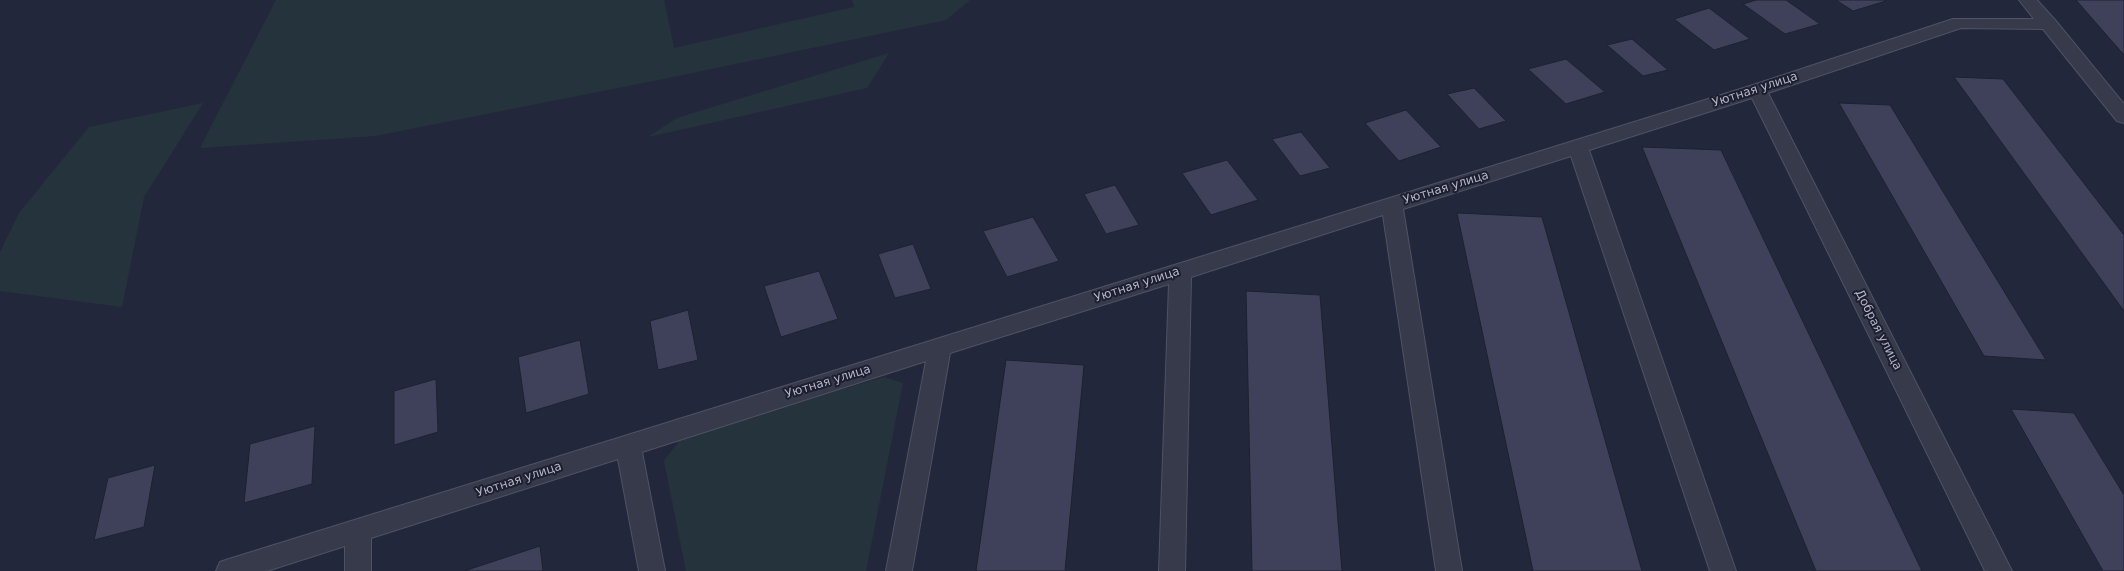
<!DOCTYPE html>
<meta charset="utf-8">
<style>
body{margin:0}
canvas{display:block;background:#23273b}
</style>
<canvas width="2124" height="571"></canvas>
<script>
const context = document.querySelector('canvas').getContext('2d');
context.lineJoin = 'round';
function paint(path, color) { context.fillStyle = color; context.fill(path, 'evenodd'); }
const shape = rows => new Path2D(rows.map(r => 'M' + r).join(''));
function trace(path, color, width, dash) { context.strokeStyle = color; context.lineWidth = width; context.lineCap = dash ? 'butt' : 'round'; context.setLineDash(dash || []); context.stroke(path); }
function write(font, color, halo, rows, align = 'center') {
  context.font = font + ' "DejaVu Sans",sans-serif'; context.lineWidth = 4; context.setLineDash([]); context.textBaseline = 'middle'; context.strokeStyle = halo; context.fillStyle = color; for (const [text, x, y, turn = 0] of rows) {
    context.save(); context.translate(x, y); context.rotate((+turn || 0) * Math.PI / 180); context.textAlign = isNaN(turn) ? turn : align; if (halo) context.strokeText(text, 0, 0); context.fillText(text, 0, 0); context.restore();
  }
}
paint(shape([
 [276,0,664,0,674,48,854,7,852,0,970,0,946,20,668,78,375,136,200,148],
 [889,53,867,88,648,137,677,118],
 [203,103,144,197,122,307,0,291,0,252,19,213,89,127],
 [884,377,903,383,866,571,686,571,664,461,683,436]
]), '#25333c');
const building = shape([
 [1756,0,1786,0,1820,24,1785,34,1743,4,1756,0],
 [1836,0,1884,0,1886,1,1853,11,1836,0],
 [2076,0,2124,0,2124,55,2076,0],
 [1709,8,1750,39,1714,50,1674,19,1709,8],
 [1632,39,1668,70,1643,76,1607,45,1632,39],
 [1566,59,1605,92,1566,104,1528,69,1566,59],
 [1954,77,2003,79,2124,235,2124,311,1954,77],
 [1474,88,1506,121,1479,129,1447,94,1474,88],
 [1839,103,1890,105,2046,360,1984,356,1839,103],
 [1406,110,1441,147,1399,161,1365,123,1406,110],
 [1301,132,1330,168,1300,176,1272,139,1301,132],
 [1642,147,1721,150,1922,571,1816,571,1642,147],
 [1227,160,1258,200,1211,215,1182,173,1227,160],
 [1115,185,1139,225,1106,234,1084,194,1115,185],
 [1457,213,1542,217,1642,571,1533,571,1457,213],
 [1033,217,1059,261,1007,277,983,231,1033,217],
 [913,244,931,289,895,298,878,254,913,244],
 [819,271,838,319,781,337,764,286,819,271],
 [1246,291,1320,295,1342,571,1252,571,1246,291],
 [688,310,698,360,658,370,650,321,688,310],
 [580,340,589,394,526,413,518,357,580,340],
 [1006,360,1084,365,1065,571,976,571,1006,360],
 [436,379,438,432,394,445,394,391,436,379],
 [2011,409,2074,413,2124,495,2124,571,2103,571,2011,409],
 [315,426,312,484,244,503,250,444,315,426],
 [155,465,144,527,94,540,108,478,155,465],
 [540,546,543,571,464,571,540,546]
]);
paint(building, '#3e4159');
trace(building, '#1e2132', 1);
const minor = shape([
 [2019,0,2037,0,2055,20,2124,104,2124,123,2117,121,2043,29,1961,28,1768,93,2012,571,1985,571,1752,98,1589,150,1736,571,1710,571,1571,156,1403,209,1462,571,1436,571,1383,215,1191,277,1185,571,1159,571,1169,284,950,353,912,571,886,571,926,361,642,452,665,571,639,571,618,459,371,538,371,571,345,571,345,546,267,571,216,571,220,562,229,559,1750,86,1953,19,2034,19,2019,0]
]);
trace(minor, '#4f5263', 2);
paint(minor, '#373a4b');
write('12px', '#b3b5c7', '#1c1f30', [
 ["Уютная улица",1755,90,-18],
 ["Уютная улица",1446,188,-17],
 ["Уютная улица",1137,285,-18],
 ["Добрая улица",1878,330,63],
 ["Уютная улица",828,382,-17],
 ["Уютная улица",519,480,-18]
]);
</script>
